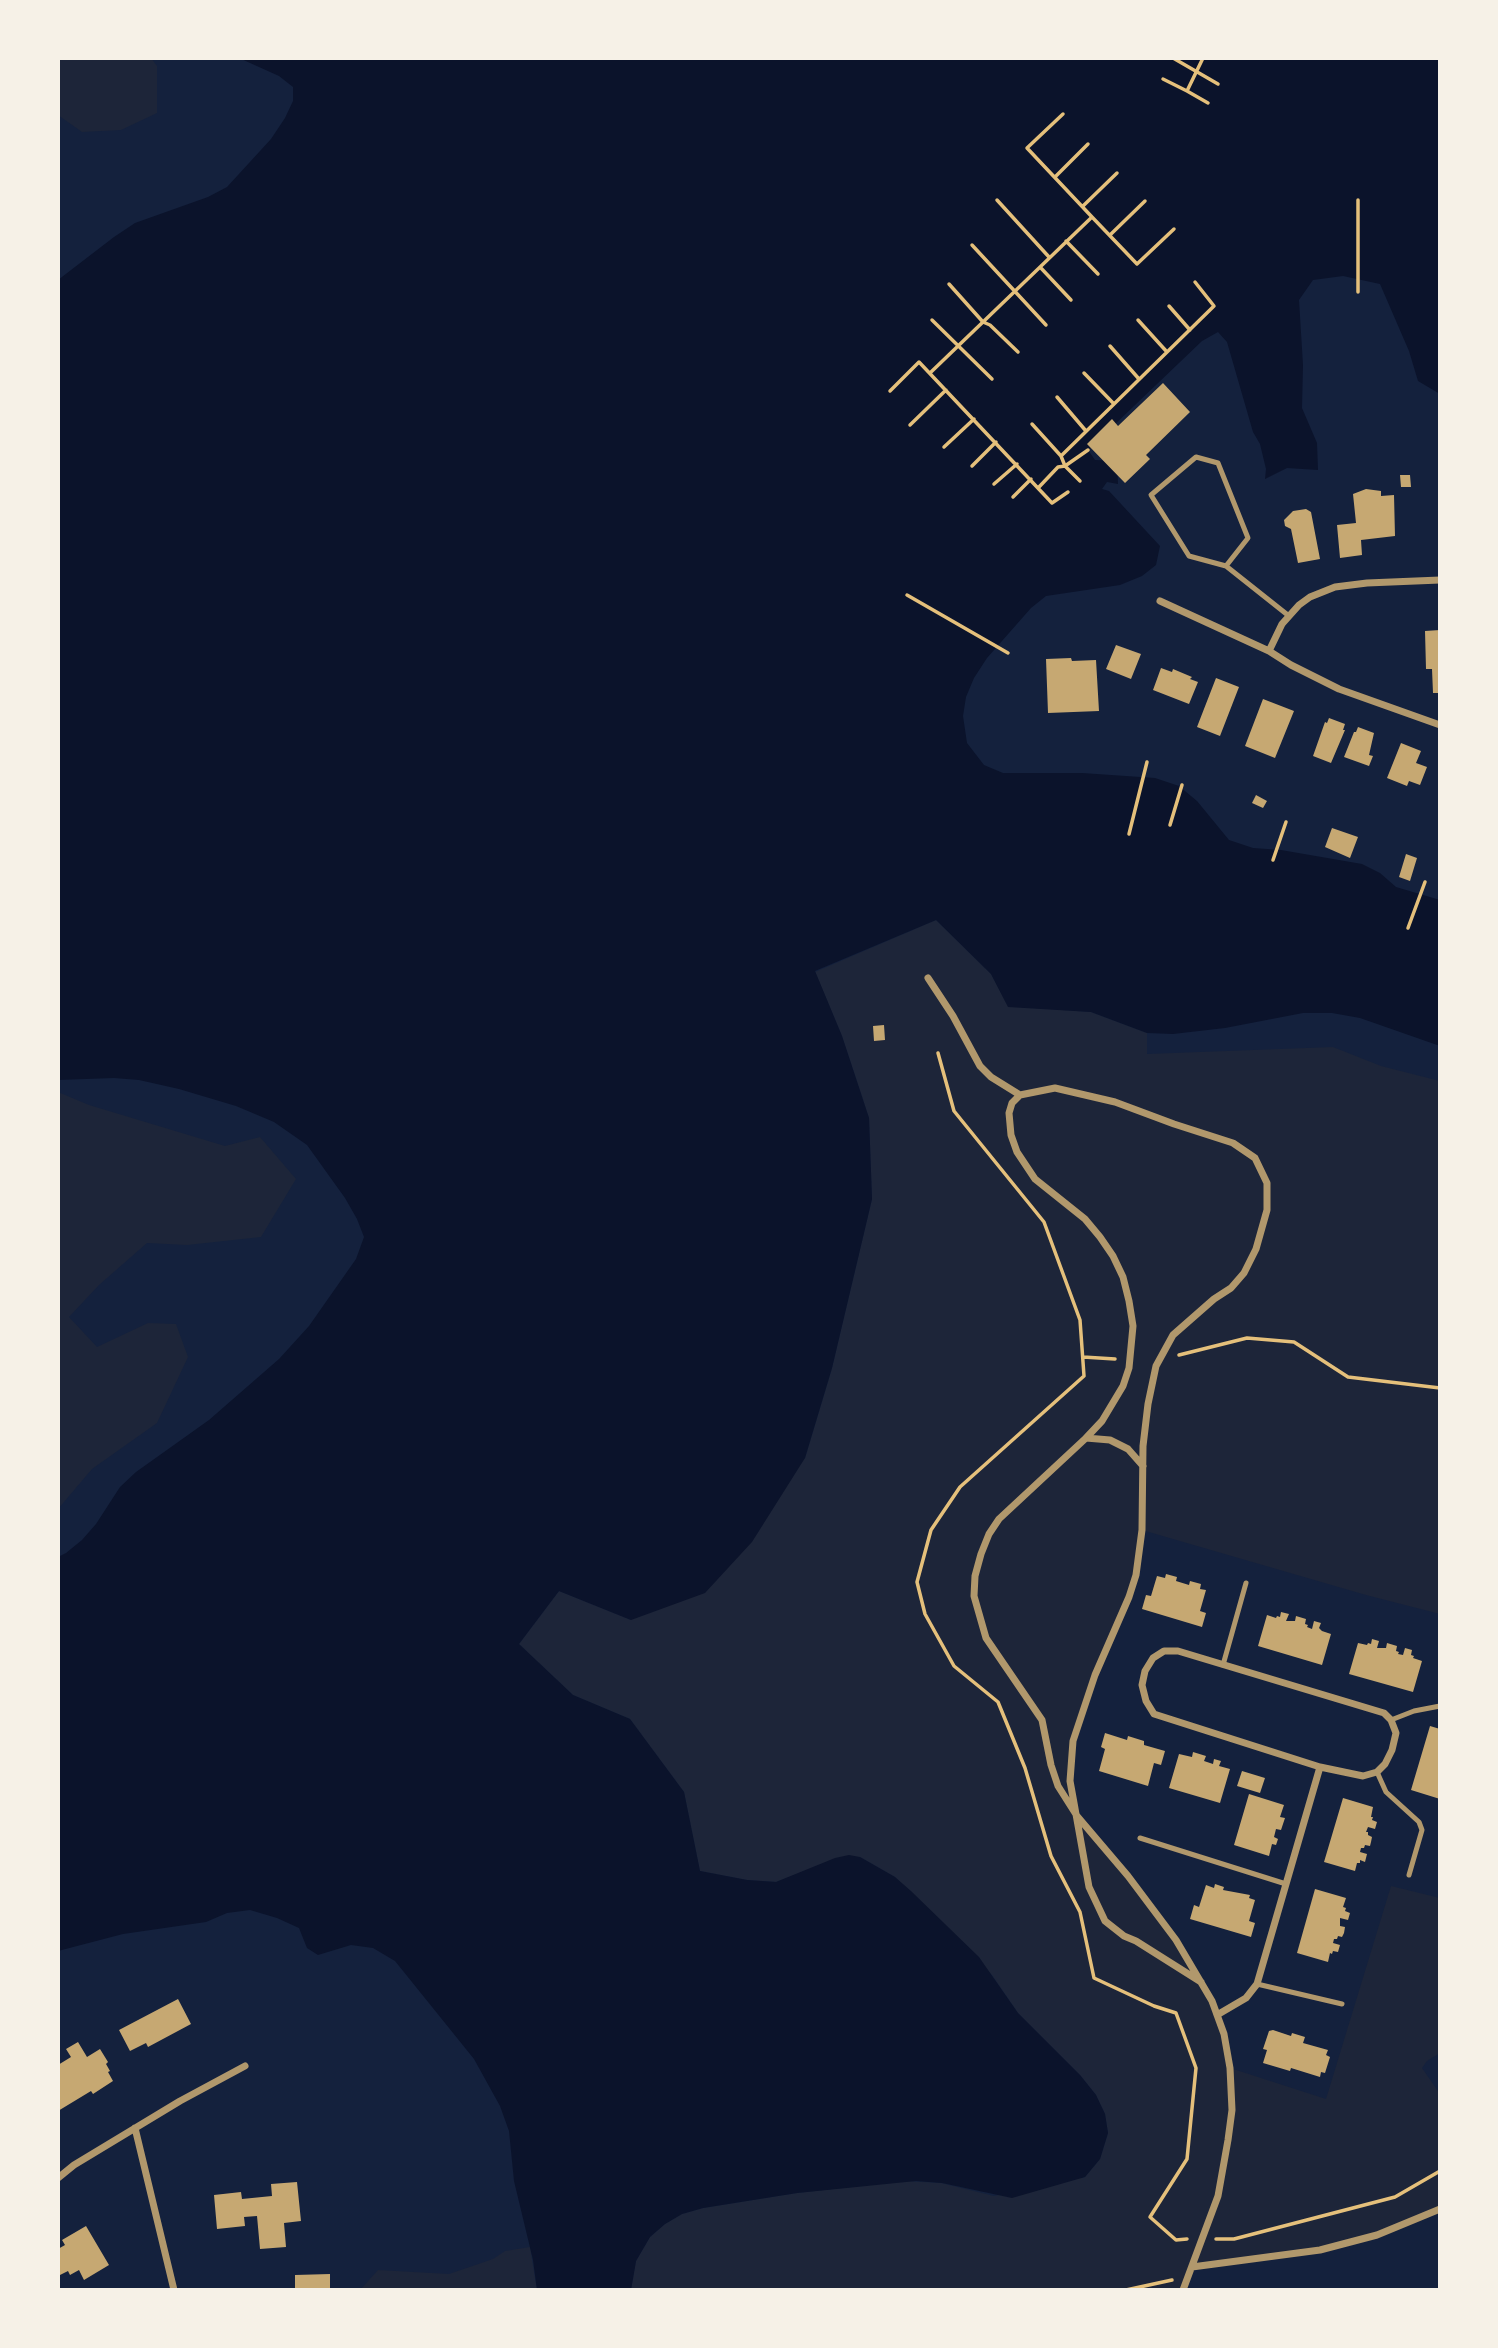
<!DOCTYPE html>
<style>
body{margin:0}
#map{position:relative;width:1498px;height:2348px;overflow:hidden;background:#14213d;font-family:"Fira Sans Condensed",sans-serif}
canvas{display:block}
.frame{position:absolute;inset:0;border:60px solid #f6f1e7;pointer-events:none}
</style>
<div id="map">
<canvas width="1498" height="2348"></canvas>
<div class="frame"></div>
</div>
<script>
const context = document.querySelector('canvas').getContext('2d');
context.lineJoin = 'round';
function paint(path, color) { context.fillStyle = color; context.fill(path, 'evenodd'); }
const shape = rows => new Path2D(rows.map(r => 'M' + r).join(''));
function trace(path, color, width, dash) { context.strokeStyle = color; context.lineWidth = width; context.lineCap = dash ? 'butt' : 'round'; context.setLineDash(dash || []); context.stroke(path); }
paint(shape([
 [58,58,151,58,157,66,157,113,121,130,82,132,58,115],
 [936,920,991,974,1008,1006,1091,1012,1147,1033,1147,1054,1333,1047,1381,1066,1440,1081,1440,1614,1366,1595,1142,1530,1136,1575,1073,1741,1070,1781,1077,1816,1176,1940,1212,2001,1230,2068,1326,2099,1391,1886,1440,1898,1440,2053,1427,2061,1422,2068,1440,2094,1440,2207,1390,2231,1285,2257,1193,2267,1182,2290,631,2290,636,2261,650,2237,665,2224,682,2214,703,2208,797,2193,904,2181,941,2183,994,2196,1085,2177,1100,2159,1108,2133,1105,2114,1096,2095,1080,2075,1018,2013,992,1975,895,1877,860,1857,805,1871,776,1882,747,1880,700,1871,684,1792,630,1719,573,1695,519,1644,559,1591,631,1620,805,1458,832,1368,872,1199,869,1118,842,1036,815,972],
 [58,1092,89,1105,225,1146,260,1137,296,1179,261,1237,187,1245,147,1243,99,1285,69,1317,97,1347,148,1323,176,1324,188,1357,157,1423,92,1469,58,1509],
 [530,2247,537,2290,360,2290,378,2270,449,2274,493,2259,505,2251]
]), '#1d2539');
paint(shape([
 [239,58,1440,58,1440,394,1418,381,1409,351,1380,284,1343,276,1313,280,1299,300,1303,365,1302,408,1317,443,1318,470,1287,468,1265,479,1266,469,1260,444,1253,432,1227,342,1218,332,1202,341,1088,450,1095,460,1117,461,1118,484,1107,482,1102,489,1109,491,1160,546,1156,565,1142,576,1120,585,1046,596,1031,608,987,658,974,678,966,697,963,716,967,743,984,765,1003,773,1082,773,1155,778,1179,786,1197,801,1229,840,1253,848,1281,850,1362,864,1380,873,1396,887,1440,900,1440,1046,1360,1018,1332,1013,1303,1013,1225,1028,1173,1034,1147,1033,1091,1012,1008,1007,991,974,936,920,815,971,842,1036,869,1118,872,1199,832,1368,805,1458,752,1542,705,1593,631,1620,559,1591,519,1644,573,1695,630,1719,684,1792,700,1871,747,1880,776,1882,835,1858,849,1855,860,1857,895,1877,911,1891,979,1957,1018,2013,1080,2075,1096,2095,1105,2114,1108,2133,1100,2159,1085,2177,1012,2198,942,2183,916,2181,797,2193,703,2208,682,2214,665,2224,650,2237,636,2261,631,2290,537,2290,533,2260,514,2181,509,2131,500,2106,474,2059,395,1961,373,1948,351,1945,318,1955,307,1948,299,1928,277,1918,250,1910,227,1913,206,1922,123,1934,58,1951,58,1557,66,1553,82,1540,96,1524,120,1487,136,1472,209,1420,279,1359,309,1326,356,1259,364,1237,357,1219,345,1198,307,1145,274,1122,236,1106,179,1089,139,1080,114,1078,58,1080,58,280,114,237,135,223,208,197,227,187,271,139,285,118,293,101,293,87,279,76]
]), '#0b132b');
paint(shape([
 [1163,383,1190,412,1146,455,1150,459,1125,483,1087,444,1112,419,1118,426],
 [1400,475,1410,475,1411,487,1401,487],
 [1366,489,1381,491,1381,496,1394,495,1395,536,1361,540,1362,555,1340,558,1337,525,1356,523,1353,494],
 [1306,509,1311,512,1320,559,1298,563,1291,529,1285,526,1284,520,1293,511],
 [1440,630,1440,693,1433,693,1432,669,1426,669,1425,631],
 [1116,645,1141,654,1131,679,1106,669],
 [1071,658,1072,661,1096,660,1099,711,1048,713,1046,659],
 [1161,668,1172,672,1173,669,1192,677,1190,679,1198,682,1189,704,1153,690],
 [1216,678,1239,687,1220,736,1197,727],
 [1263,699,1294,711,1275,758,1245,746],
 [1329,718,1345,724,1343,730,1345,730,1331,763,1313,756,1325,722,1327,723],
 [1358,727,1374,733,1369,755,1373,756,1369,766,1344,757,1354,732,1356,732],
 [1401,743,1421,751,1416,763,1427,767,1420,785,1409,781,1407,786,1387,778],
 [1256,795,1267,801,1263,808,1252,803],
 [1332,828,1358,837,1350,858,1325,847],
 [1406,854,1417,858,1410,881,1399,877],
 [884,1025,885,1040,874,1041,873,1026],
 [1166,1574,1177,1577,1176,1581,1189,1585,1190,1581,1201,1584,1200,1589,1206,1590,1200,1611,1206,1613,1202,1627,1142,1609,1146,1595,1151,1596,1157,1576,1165,1578],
 [1281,1612,1289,1614,1286,1621,1295,1621,1296,1616,1306,1619,1305,1624,1308,1625,1307,1627,1312,1629,1314,1621,1321,1623,1319,1628,1322,1631,1331,1634,1322,1665,1258,1646,1267,1615,1276,1618,1277,1616,1280,1617],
 [1372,1639,1379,1641,1377,1648,1386,1648,1387,1643,1397,1646,1396,1651,1399,1652,1398,1654,1403,1655,1405,1648,1412,1650,1411,1655,1414,1656,1413,1658,1422,1661,1413,1692,1349,1674,1358,1643,1367,1645,1368,1643,1371,1644],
 [1430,1726,1440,1729,1440,1799,1411,1790],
 [1105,1733,1127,1740,1128,1736,1144,1741,1144,1745,1165,1751,1161,1765,1154,1763,1148,1786,1099,1771,1105,1749,1101,1747],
 [1193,1752,1206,1756,1204,1761,1213,1764,1214,1759,1221,1761,1219,1766,1230,1769,1220,1803,1169,1788,1179,1754,1192,1757],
 [1242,1771,1265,1778,1260,1793,1237,1786],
 [1249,1794,1284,1805,1280,1817,1285,1818,1281,1830,1276,1829,1274,1837,1278,1839,1276,1845,1272,1844,1269,1856,1234,1845],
 [1343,1798,1373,1807,1371,1817,1373,1817,1372,1820,1377,1822,1375,1829,1368,1827,1366,1832,1368,1832,1368,1835,1372,1837,1371,1842,1370,1846,1365,1845,1364,1848,1361,1848,1360,1852,1367,1854,1365,1862,1360,1860,1360,1863,1357,1863,1355,1871,1324,1862],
 [1215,1884,1224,1887,1223,1890,1250,1895,1249,1898,1255,1900,1249,1921,1255,1923,1251,1937,1190,1919,1194,1905,1199,1907,1206,1885,1214,1888],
 [1315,1889,1346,1898,1343,1907,1346,1908,1345,1911,1350,1913,1348,1920,1340,1918,1340,1926,1345,1927,1344,1933,1342,1937,1338,1936,1337,1939,1334,1939,1333,1943,1340,1945,1338,1952,1333,1951,1332,1954,1330,1953,1328,1962,1297,1953],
 [178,1999,191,2024,148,2047,146,2043,130,2051,119,2030],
 [1273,2030,1291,2036,1292,2033,1305,2037,1303,2043,1328,2050,1326,2055,1330,2057,1325,2073,1321,2072,1320,2077,1291,2068,1290,2071,1263,2063,1267,2050,1263,2049,1269,2031],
 [78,2042,87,2057,100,2049,108,2062,106,2064,110,2071,108,2072,113,2081,93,2094,91,2091,58,2111,58,2065,71,2057,66,2049],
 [297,2182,301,2221,284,2223,286,2247,260,2249,257,2216,244,2217,245,2226,217,2229,214,2195,241,2192,242,2199,272,2196,271,2184],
 [86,2226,109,2265,84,2280,79,2270,70,2275,68,2271,58,2276,58,2249,65,2245,62,2240],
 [330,2274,330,2290,295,2290,295,2275]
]), '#c6a872');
trace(shape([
 [1173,58,1218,84],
 [1163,79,1187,91,1203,58],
 [1187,91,1208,103],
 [1055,177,1088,144],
 [997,200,1049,257],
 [1083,206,1117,173],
 [1092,217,1137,264,1174,229],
 [1110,235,1145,201],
 [1066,241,1098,274],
 [972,245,1046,325],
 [1040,267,1071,300],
 [949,284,983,322,990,325,1018,352],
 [1358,292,1358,200],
 [1169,306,1190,330],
 [932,320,992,379],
 [1138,320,1167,352],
 [1110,346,1139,379],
 [930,373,1092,217,1027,148,1063,114],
 [1084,373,1114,404],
 [890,391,919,362,1052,503,1068,492],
 [1057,397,1086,431],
 [1032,424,1061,456],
 [910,425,946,390],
 [944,447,974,419],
 [972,466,996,442],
 [1080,481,1065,466,1061,456,1214,306,1195,282],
 [994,484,1017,464],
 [1039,487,1058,467,1065,466,1088,450],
 [1013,497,1031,479],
 [907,595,1008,653],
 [1170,825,1182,785],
 [1129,834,1147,762],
 [1273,860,1286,822],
 [1408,928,1425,882],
 [938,1053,954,1111,1044,1222,1080,1320,1084,1376,960,1487,931,1530,917,1582,925,1614,954,1666,998,1702,1025,1768,1051,1856,1080,1912,1094,1978,1154,2006,1176,2013,1196,2068,1187,2159,1150,2217,1176,2240,1187,2239],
 [1179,1355,1247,1338,1294,1342,1348,1377,1440,1388],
 [1083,1357,1115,1359],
 [1216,2239,1234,2239,1395,2197,1440,2171],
 [1126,2290,1172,2280]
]), '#e5c07b', 3.5);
trace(shape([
 [1226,566,1189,556,1151,495,1196,457,1218,463,1248,538,1226,566,1289,616],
 [1223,1665,1246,1583],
 [1391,1720,1414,1711,1440,1706],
 [1377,1772,1386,1792,1419,1822,1422,1830,1409,1875],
 [1140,1838,1286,1884],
 [1257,1984,1342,2004]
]), '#b1986c', 5);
trace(shape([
 [1160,601,1269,651,1291,665,1339,689,1440,725],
 [1269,651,1282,624,1299,605,1310,597,1335,587,1367,583,1440,580],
 [928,978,953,1016,980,1066,991,1077,1020,1095,1055,1088,1115,1102,1174,1124,1233,1143,1255,1158,1267,1183,1267,1210,1256,1249,1244,1273,1231,1288,1214,1299,1173,1335,1156,1366,1148,1404,1143,1446,1142,1530,1136,1575,1129,1597,1095,1675,1073,1741,1070,1781,1074,1803,1089,1887,1105,1921,1124,1936,1136,1941,1201,1982],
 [1020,1095,1012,1103,1009,1113,1011,1135,1017,1152,1035,1179,1085,1219,1100,1237,1113,1256,1123,1277,1129,1301,1133,1326,1129,1368,1123,1386,1102,1421,1086,1438],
 [1143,1466,1128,1449,1110,1440,1086,1438,999,1519,989,1534,981,1554,975,1576,974,1596,986,1638,1042,1720,1051,1765,1058,1786,1077,1816,1128,1876,1176,1940,1212,2001,1224,2034,1230,2068,1232,2110,1228,2140,1218,2196,1183,2290],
 [1217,2015,1246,1998,1257,1984,1320,1767,1363,1776,1377,1772,1385,1764,1392,1750,1396,1733,1391,1720,1384,1713,1178,1651,1164,1651,1153,1658,1145,1671,1142,1685,1146,1701,1154,1714,1320,1767],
 [135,2128,174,2290],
 [58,2178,74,2165,180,2101,245,2066],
 [1192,2267,1320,2250,1377,2235,1440,2209]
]), '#b1986c', 7);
</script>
